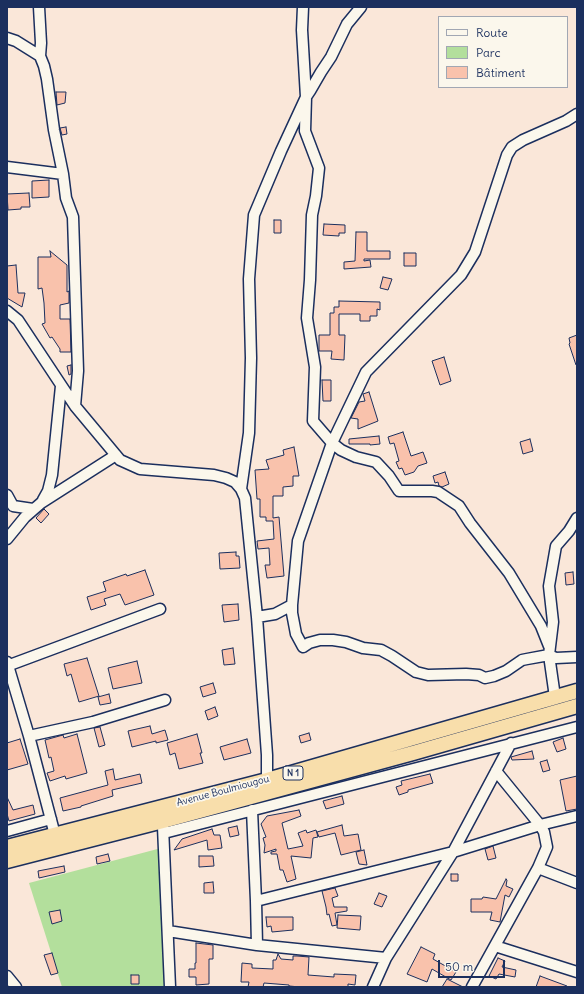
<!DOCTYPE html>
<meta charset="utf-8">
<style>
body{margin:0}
#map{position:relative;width:584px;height:994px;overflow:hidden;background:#fae7d9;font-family:Delius,sans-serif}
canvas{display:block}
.frame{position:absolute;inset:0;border:8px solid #1b2f5e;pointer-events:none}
.legend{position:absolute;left:438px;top:16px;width:130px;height:72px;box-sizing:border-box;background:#fbf7ec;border:1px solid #a1a7b3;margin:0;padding:5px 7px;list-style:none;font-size:12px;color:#1b2f5e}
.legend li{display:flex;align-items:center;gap:8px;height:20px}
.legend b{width:20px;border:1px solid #a1a7b3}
.scale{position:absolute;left:438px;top:960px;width:67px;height:18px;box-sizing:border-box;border:2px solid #1b2f5e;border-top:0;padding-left:5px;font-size:12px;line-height:14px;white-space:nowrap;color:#1b2f5e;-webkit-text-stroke:3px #fbf7ec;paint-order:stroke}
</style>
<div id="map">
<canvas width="584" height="994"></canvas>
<div class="frame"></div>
<ul class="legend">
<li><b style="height:5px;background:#fbf7ec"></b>Route</li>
<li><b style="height:11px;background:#b3df9c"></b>Parc</li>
<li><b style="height:11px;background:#f9c2ac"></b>Bâtiment</li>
</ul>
<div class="scale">50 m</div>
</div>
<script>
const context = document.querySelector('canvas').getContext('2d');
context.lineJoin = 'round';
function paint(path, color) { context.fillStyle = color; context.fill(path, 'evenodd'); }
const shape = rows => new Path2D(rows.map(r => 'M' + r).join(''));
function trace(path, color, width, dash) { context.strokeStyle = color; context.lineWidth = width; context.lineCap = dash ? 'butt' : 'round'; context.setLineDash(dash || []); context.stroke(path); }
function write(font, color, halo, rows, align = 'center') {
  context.font = font + ' Delius,sans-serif'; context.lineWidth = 3.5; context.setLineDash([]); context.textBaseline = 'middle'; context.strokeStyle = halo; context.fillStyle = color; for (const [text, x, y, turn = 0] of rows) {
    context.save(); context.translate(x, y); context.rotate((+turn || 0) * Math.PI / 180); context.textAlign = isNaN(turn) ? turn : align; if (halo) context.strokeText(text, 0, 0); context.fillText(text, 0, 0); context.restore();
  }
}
paint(shape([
 [165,847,170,987,62,987,29,883]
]), '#b3df9c');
const building = shape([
 [56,92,66,92,65,103,57,105,56,92],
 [66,127,67,134,62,135,60,128,66,127],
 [49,180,49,197,32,198,32,181,49,180],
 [29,193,30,207,21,207,21,209,8,210,7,194,29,193],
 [274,220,281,220,281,233,274,233,274,220],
 [324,224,345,225,345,233,339,233,339,236,323,235,324,224],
 [356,232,367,232,367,251,390,251,390,259,364,259,364,261,370,260,371,267,344,269,344,262,355,261,356,232],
 [50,251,67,265,67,292,69,291,69,303,60,305,60,319,70,319,71,352,60,352,60,349,52,337,50,338,42,324,45,323,44,303,42,288,38,289,38,257,51,257,50,251],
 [404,253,416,253,416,266,404,266,404,253],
 [16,265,18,293,25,293,22,307,7,298,7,266,16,265],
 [383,277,392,279,388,290,380,288,383,277],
 [339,301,380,302,380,310,377,309,377,316,370,316,370,321,360,321,360,314,339,314,339,335,345,335,344,360,331,359,332,351,319,351,319,335,330,335,330,313,334,313,334,307,339,307,339,301],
 [577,335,577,365,576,365,569,344,570,343,569,338,577,335],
 [444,357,451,381,440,385,432,361,444,357],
 [71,365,71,374,69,375,67,366,71,365],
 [322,380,331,380,331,401,323,401,322,380],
 [369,392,378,421,358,429,358,419,351,418,359,402,365,401,363,394,369,392],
 [403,432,411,456,423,452,427,463,418,466,414,472,405,475,402,468,399,469,396,462,399,461,394,443,390,444,388,437,403,432],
 [379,436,380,444,370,445,370,444,349,444,349,439,379,436],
 [530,439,533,451,523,454,520,442,530,439],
 [294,447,299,476,293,476,293,486,283,487,283,496,273,496,273,518,279,517,284,576,267,578,265,565,270,565,269,548,258,549,257,541,274,539,273,521,266,521,266,517,260,517,260,499,257,499,255,470,269,469,266,460,284,455,283,450,294,447],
 [445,472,449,484,442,487,439,486,438,482,435,483,433,476,445,472],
 [44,509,49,514,41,523,36,518,44,509],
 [236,552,236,556,239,556,240,568,220,569,219,553,236,552],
 [145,570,154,595,125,605,120,594,104,599,106,605,91,610,87,597,106,591,103,582,126,574,127,576,145,570],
 [573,572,574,584,566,585,565,573,573,572],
 [238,604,239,620,224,622,222,605,238,604],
 [233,648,235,664,224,665,222,650,233,648],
 [87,658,99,696,79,702,71,674,67,676,64,664,87,658],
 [137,661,142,683,113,689,108,668,137,661],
 [213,683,216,693,203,697,200,687,213,683],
 [109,694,111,703,100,705,98,697,109,694],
 [215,707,218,716,208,720,205,711,215,707],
 [150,726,152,734,165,730,168,740,156,743,156,741,132,747,128,731,150,726],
 [100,727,105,745,99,747,94,728,100,727],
 [309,733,311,740,301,743,299,736,309,733],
 [77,734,87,773,66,779,65,776,50,781,47,773,54,771,51,757,49,758,45,740,63,735,64,738,77,734],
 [197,734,202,753,200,753,203,763,179,769,175,753,170,755,167,743,197,734],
 [563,738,566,749,557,752,553,742,563,738],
 [20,739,28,764,7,770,7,743,20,739],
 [247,739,251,753,224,760,220,747,247,739],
 [532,751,534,759,512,760,511,757,532,751],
 [547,760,550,770,543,772,540,762,547,760],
 [113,769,115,780,140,774,142,783,112,790,113,796,81,806,81,807,63,811,60,798,108,785,105,771,113,769],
 [430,774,433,783,408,790,408,792,399,795,396,787,402,785,401,781,430,774],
 [577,776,577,809,566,811,560,780,577,776],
 [342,796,344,804,326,809,323,801,342,796],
 [7,797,13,810,33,805,35,814,9,821,7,814,7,797],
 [299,810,301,816,282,823,288,849,303,846,298,833,306,830,307,833,316,830,318,837,313,838,311,858,291,856,296,879,287,882,283,870,280,870,277,854,271,854,271,852,276,851,276,849,264,853,265,845,263,838,266,837,261,824,267,816,299,810],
 [342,825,344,836,358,834,361,850,341,855,335,833,319,837,317,832,342,825],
 [237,826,239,835,230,837,228,828,237,826],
 [212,829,214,835,220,835,222,848,208,850,207,840,174,850,182,839,212,829],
 [493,846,496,858,488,860,485,849,493,846],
 [364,850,367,865,359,864,356,852,364,850],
 [108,854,110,861,97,864,96,857,108,854],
 [199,856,213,856,214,866,199,867,199,856],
 [64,866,65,872,39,878,38,871,64,866],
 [451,874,458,874,458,881,451,881,451,874],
 [506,879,507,880,506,886,513,889,509,897,505,895,500,922,490,920,492,912,471,912,471,899,482,899,483,897,496,899,506,879],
 [213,882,214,893,204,893,204,883,213,882],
 [335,888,338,896,332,898,334,907,347,907,347,911,335,913,337,925,332,926,329,914,327,915,326,907,322,891,335,888],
 [379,893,387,896,382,907,374,904,379,893],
 [60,910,62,921,52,924,49,912,60,910],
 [338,915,361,916,360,930,337,928,338,915],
 [266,917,293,917,293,930,272,932,271,926,267,927,266,917],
 [196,943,213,945,213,959,209,959,209,984,196,985,196,977,189,977,189,969,195,969,195,963,196,963,196,943],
 [421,947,435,954,433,959,456,972,451,980,432,969,427,982,407,974,421,947],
 [52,953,58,973,51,975,44,955,52,953],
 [278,954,281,959,293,960,293,956,297,956,309,957,308,975,334,977,334,974,356,975,355,985,348,984,348,987,300,987,289,986,289,985,264,983,263,987,248,987,249,982,241,982,242,963,252,964,252,968,273,969,273,960,276,960,278,954],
 [498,958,505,961,502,967,516,970,515,977,499,974,496,979,489,976,498,958],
 [131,975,139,975,139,984,131,984,131,975],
 [540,976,567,986,567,987,536,987,540,976],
 [447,979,463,987,442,987,447,979]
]);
paint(building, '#f9c2ac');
trace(building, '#1b2f5e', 1);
const minor = shape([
 [39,7,41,43,40,56],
 [361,7,347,24,331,57,321,72,310,91,306,97,305,131,319,168,316,196,312,215,310,280,307,318,315,367,313,421,332,443,341,450,356,457,376,462,389,476,399,491,432,491,438,492,459,506,470,523,509,573,541,626,549,646],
 [7,38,16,41,40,56,44,66,47,79,54,130,63,174,66,198,73,217,78,371,75,406],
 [7,167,63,174],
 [7,311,18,320,75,406,120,460,140,469,214,475,226,478,235,482,241,489,245,498,257,617,267,755,267,780],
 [241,489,249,433,251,358,249,279,254,215,281,151,306,97,302,30,303,7],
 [7,495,13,506,33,509],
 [43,500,48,491,52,475,61,386],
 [7,539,25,517,41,503,116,455],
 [292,605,292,613,296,634,303,647,309,643,320,640,333,640,346,642,363,648,381,650,392,656,416,672,428,675,466,674,479,675,485,678,494,676,506,671,522,660,527,659,549,655,556,658,577,657],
 [257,617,275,614,292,605,298,541,332,443,366,372,461,275,475,252,507,155,512,147,523,140,566,121,577,114],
 [7,662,29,736,55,835],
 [7,666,160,609],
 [555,697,549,655,553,622,549,586,556,546,569,531,577,518],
 [29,736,93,722,165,700],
 [252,810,256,901,257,945],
 [163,827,170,987],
 [7,831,51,819],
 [164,833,577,727],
 [538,868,577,883],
 [256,901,453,852,540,825,577,816],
 [168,931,257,945,386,958],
 [495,946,577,972],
 [7,976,16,987],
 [373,987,386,958,453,852,511,743],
 [472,987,538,868,547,847,544,832,540,825,496,771]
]);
const highway = shape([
 [7,847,267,780,577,691],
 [7,861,163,821,413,753,577,706]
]);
trace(minor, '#1b2f5e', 13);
trace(highway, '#1b2f5e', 17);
trace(minor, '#fbf7ec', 10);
trace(highway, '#f8deab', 14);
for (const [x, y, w] of [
 [293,773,20]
]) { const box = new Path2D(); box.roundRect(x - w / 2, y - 7, w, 14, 3); context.fillStyle = '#fbf7ec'; context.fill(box); trace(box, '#1b2f5e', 1); }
write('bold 9px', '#1b2f5e', null, [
 ["N 1",293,773]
]);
write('10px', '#1b2f5e', '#fbf7ec', [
 ["Avenue Boulmiougou",223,791,-15]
]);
</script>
